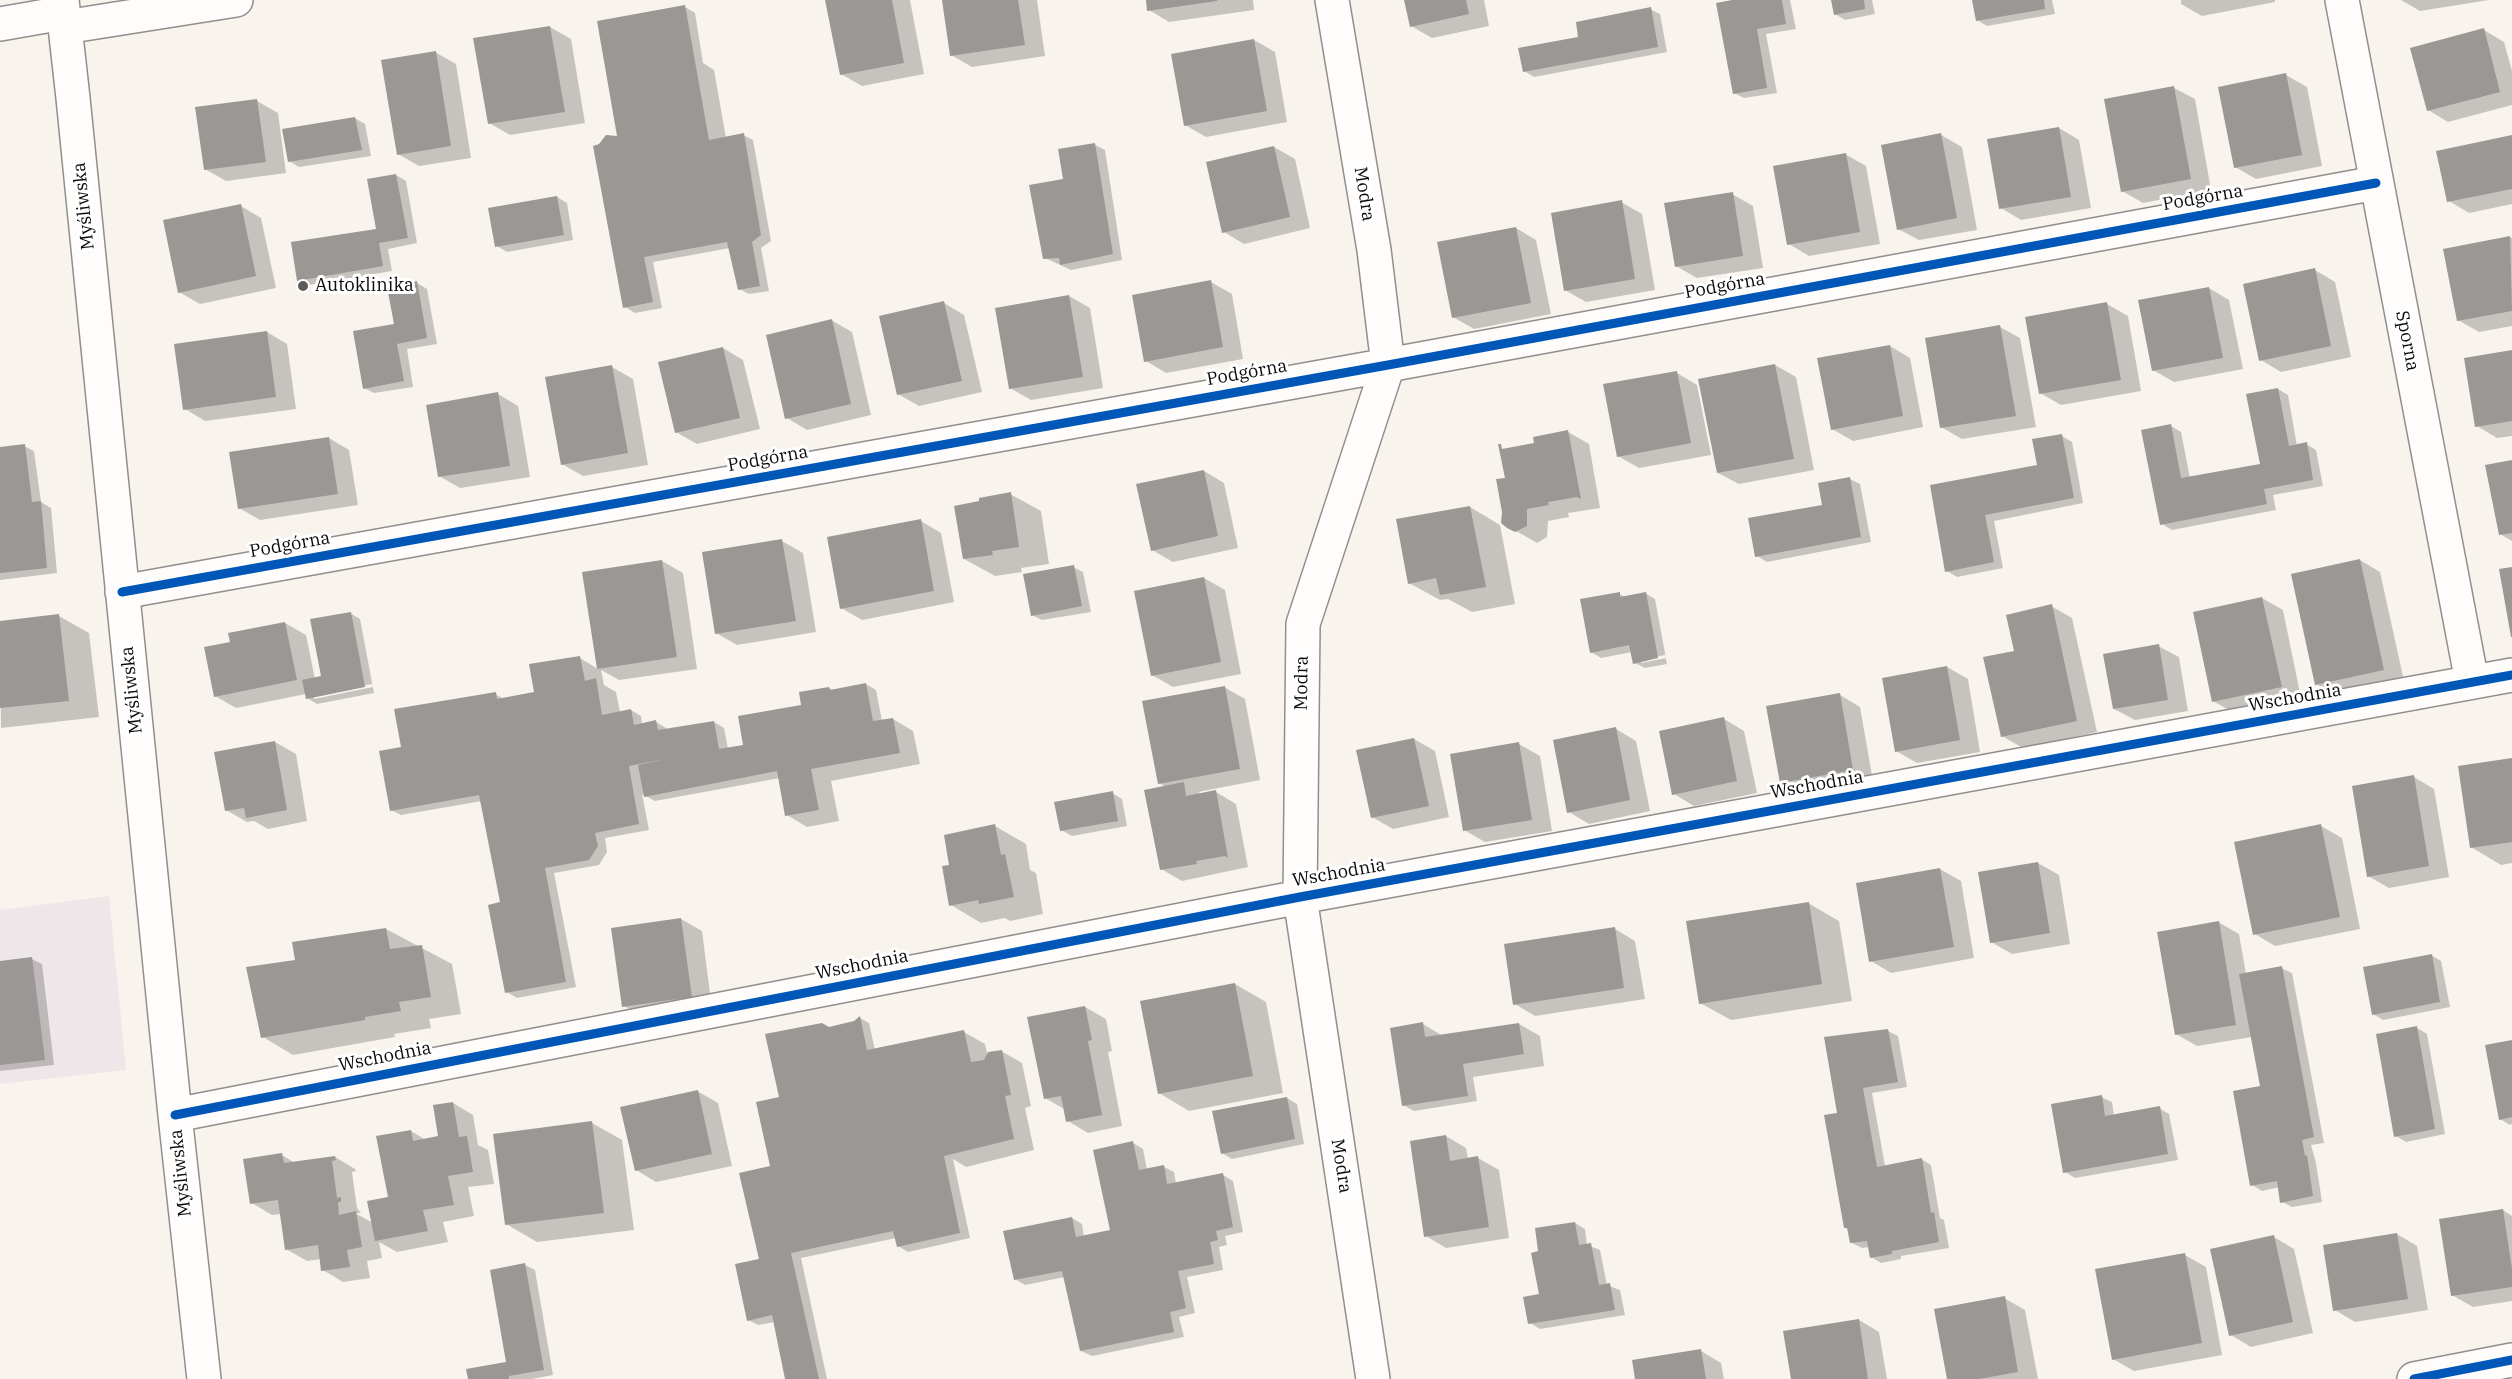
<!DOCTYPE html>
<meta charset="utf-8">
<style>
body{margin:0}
canvas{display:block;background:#f8f3ed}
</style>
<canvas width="2512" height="1379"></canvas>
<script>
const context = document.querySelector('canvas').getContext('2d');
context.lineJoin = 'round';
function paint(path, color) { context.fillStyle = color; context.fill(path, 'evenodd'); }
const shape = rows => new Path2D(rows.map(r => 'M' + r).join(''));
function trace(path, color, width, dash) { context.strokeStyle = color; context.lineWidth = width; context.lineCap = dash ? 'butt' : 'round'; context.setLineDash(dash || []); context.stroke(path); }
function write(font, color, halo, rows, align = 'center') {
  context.font = font + ' "IBM Plex Serif",serif'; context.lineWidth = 6; context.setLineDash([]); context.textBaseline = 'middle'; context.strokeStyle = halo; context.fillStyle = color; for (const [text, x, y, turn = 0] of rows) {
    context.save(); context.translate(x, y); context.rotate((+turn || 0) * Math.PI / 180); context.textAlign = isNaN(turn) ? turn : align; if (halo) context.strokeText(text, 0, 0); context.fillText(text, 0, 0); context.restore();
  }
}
paint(shape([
 [109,896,126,1070,0,1084,0,910]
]), '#eee7ea');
paint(shape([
 [827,0,910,0,924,74,862,86,841,74],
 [943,0,1037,0,1045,56,972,67,951,55],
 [1147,0,1253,0,1254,10,1169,22,1149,10],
 [1405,0,1484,0,1489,26,1432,38,1411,26],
 [1741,0,1790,0,1796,29,1766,34,1777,93,1744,98,1734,93],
 [1833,0,1872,0,1875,14,1845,20,1835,14],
 [1974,0,2052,0,2055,14,1987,26,1977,20],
 [2181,0,2275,0,2275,2,2202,16,2181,4],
 [2401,0,2489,0,2420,11],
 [685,7,695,13,703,63,714,70,726,138,743,135,753,140,771,241,761,248,769,291,749,294,739,289,730,248,653,262,662,308,635,313,625,307,619,138],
 [1650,9,1660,14,1667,52,1534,77,1524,71],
 [550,27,571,39,585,123,510,135,489,123],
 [2484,30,2504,42,2512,71,2512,105,2448,122,2428,110],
 [1254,40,1275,52,1287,122,1206,137,1185,125],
 [435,52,456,64,471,158,419,166,398,154],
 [2286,75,2307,87,2322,166,2256,179,2235,167],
 [2174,88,2195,99,2211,190,2143,203,2122,191],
 [257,101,278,113,286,173,226,181,205,169],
 [355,118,365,124,371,156,299,167,289,161],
 [2059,128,2079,140,2091,208,2021,220,2001,208],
 [1941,135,1962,147,1977,230,1919,240,1898,229],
 [2512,137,2512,204,2469,213,2449,201],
 [1095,145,1105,150,1122,260,1071,270,1045,258,1065,180],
 [1274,147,1295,159,1310,228,1244,244,1224,232],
 [1845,154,1866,166,1880,244,1809,256,1789,244],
 [396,175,406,181,417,243,388,249,392,271,309,285,299,280,377,230],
 [1732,194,1753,206,1763,268,1697,278,1676,266],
 [557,197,567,203,573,240,507,252,497,246],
 [1621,202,1642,214,1655,290,1586,302,1565,290],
 [241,206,261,218,276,288,200,304,179,292],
 [1516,228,1536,240,1551,314,1474,329,1453,317],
 [2510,237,2512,238,2512,326,2479,332,2458,320,2445,250],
 [2315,270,2335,282,2351,357,2281,372,2261,360],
 [1211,282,1232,294,1243,359,1166,373,1146,361],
 [417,283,427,289,437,344,407,349,413,387,374,393,364,388],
 [2209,288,2229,300,2243,369,2174,382,2153,370],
 [1069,296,1090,308,1103,388,1031,400,1010,388],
 [944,303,964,315,982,392,919,406,898,394],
 [2107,304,2128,316,2141,391,2061,405,2040,393],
 [831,320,852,332,871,415,807,430,787,418],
 [2000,327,2020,338,2036,427,1962,439,1941,427],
 [267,332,287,344,296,409,205,421,185,409],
 [1890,346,1910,358,1923,427,1853,441,1832,429],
 [723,348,743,360,760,429,697,444,676,432],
 [2512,352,2512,436,2497,438,2477,426],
 [1775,365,1796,377,1814,470,1739,484,1718,473],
 [612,367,633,379,648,465,583,476,562,464],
 [1677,373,1697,385,1711,455,1639,468,1618,456],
 [2278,389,2288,395,2297,446,2306,444,2316,450,2323,486,2273,495,2276,510,2172,530,2162,524,2171,426,2181,432,2190,478,2262,465],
 [498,394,518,406,530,477,460,488,439,476],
 [1568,432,1589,444,1600,508,1568,513,1569,517,1548,521,1547,537,1537,543,1516,531,1506,479,1536,444],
 [2062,436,2072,442,2083,503,1994,521,2003,568,1957,577,1947,571,1931,486,2038,466],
 [329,438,349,450,358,505,260,520,239,508],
 [24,446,34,451,41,502,51,508,57,573,0,580,0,449],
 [2512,461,2512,541,2500,534],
 [1204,471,1224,483,1238,548,1173,562,1152,550],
 [1850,479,1860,484,1871,542,1767,562,1757,556,1824,506],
 [1010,494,1041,511,1049,564,1021,568,1022,572,995,576,964,559],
 [1470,507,1500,525,1515,604,1472,612,1448,599,1440,600,1409,583],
 [921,521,941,533,954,602,862,620,841,608],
 [782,541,803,553,816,632,737,645,716,633],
 [2360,560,2380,572,2404,681,2337,696,2316,684],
 [662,561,683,573,697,669,619,680,601,670,604,685,616,692,620,712,631,710,641,716,642,725,656,722,666,728,667,731,714,722,724,728,728,749,744,746,829,688,833,690,866,684,876,690,882,721,893,719,913,731,920,764,831,781,839,821,807,827,787,815,780,778,655,801,642,794,649,830,605,838,607,852,599,865,554,873,576,987,517,998,507,992,501,903,482,801,401,815,391,810,405,748,495,694,504,699,535,694,580,658,598,669],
 [1073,567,1083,572,1091,612,1042,620,1032,615],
 [1204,578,1225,590,1241,674,1173,687,1152,675],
 [1645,593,1655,599,1667,664,1645,668,1635,663,1632,652,1601,658,1591,652,1620,594,1626,598],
 [1665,655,1666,658,1641,663,1641,660],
 [2262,598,2283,610,2301,698,2234,713,2213,701],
 [2051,606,2072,618,2097,732,2023,748,2002,736,2016,652],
 [350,613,360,619,374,693,317,704,307,698,306,694,236,708,215,696,231,643,285,623,306,635,315,679,323,677],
 [372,684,373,687,314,699,314,696],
 [59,616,89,633,99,717,1,728,0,622],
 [2158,646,2179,657,2188,711,2135,720,2114,709],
 [1947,667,1968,679,1980,752,1917,763,1896,751],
 [1224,687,1245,699,1260,780,1198,792,1202,794,1216,792,1236,804,1248,867,1182,881,1161,869,1166,787,1159,783],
 [1840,695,1860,707,1873,781,1802,794,1781,782],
 [1724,719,1744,731,1757,793,1694,806,1674,794],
 [1616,729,1636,741,1650,811,1589,824,1569,812],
 [1414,739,1435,751,1449,817,1393,829,1372,817],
 [275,742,296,754,307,821,268,829,254,821,247,822,226,810,216,753],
 [1519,744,1540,756,1552,831,1485,842,1464,830],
 [2512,759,2512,863,2501,865,2471,847],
 [2414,777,2434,789,2449,877,2389,888,2368,876],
 [1112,793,1122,799,1127,826,1072,836,1061,830],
 [995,826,1026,844,1030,870,1036,873,1043,914,1010,921,1005,918,981,923,951,905,951,866],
 [2321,826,2342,838,2360,929,2275,946,2255,934],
 [2038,863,2059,875,2070,944,2012,954,1991,942],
 [1940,869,1961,881,1974,958,1891,973,1871,961],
 [1808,903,1839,921,1852,1001,1731,1020,1700,1003],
 [681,919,702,931,712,1009,644,1018,624,1006],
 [2218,922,2239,934,2246,974,2281,968,2292,973,2324,1143,2311,1145,2316,1163,2322,1202,2292,1207,2282,1202,2280,1187,2262,1191,2252,1185,2262,1087,2252,1037,2197,1046,2176,1034],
 [386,929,452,964,461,1014,429,1019,431,1028,394,1034,395,1037,293,1055,263,1037,297,961],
 [1615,929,1635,941,1645,999,1535,1016,1515,1004],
 [2431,955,2441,961,2450,1007,2383,1020,2373,1014],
 [32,959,42,964,54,1065,0,1071,0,962],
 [1235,984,1266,1002,1283,1093,1189,1111,1159,1093],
 [1085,1007,1106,1019,1112,1051,1108,1052,1122,1126,1088,1133,1068,1121,1066,1110,1045,1098],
 [860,1018,869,1023,875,1050,964,1032,985,1044,988,1057,1001,1051,1022,1063,1031,1106,1025,1108,1034,1150,966,1167,953,1159,970,1238,908,1252,898,1246,896,1238,801,1258,827,1379,787,1379,775,1322,758,1325,748,1320,761,1260,781,1098,829,1028,855,1023],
 [1423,1024,1443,1036,1519,1024,1540,1036,1544,1066,1473,1077,1477,1101,1414,1111,1403,1105],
 [2417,1028,2427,1034,2445,1134,2406,1142,2396,1136],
 [1888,1031,1898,1036,1907,1087,1872,1093,1885,1166,1921,1159,1931,1165,1940,1218,1944,1220,1949,1248,1901,1256,1901,1259,1881,1263,1871,1257,1870,1247,1862,1248,1852,1243,1839,1114],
 [2512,1042,2512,1124,2510,1125,2500,1119],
 [697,1091,718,1103,732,1166,656,1182,636,1170],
 [2101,1097,2112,1102,2114,1116,2159,1108,2169,1114,2178,1160,2075,1178,2065,1172],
 [1287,1098,1297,1104,1304,1144,1232,1159,1222,1153],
 [453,1103,473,1115,478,1145,488,1150,494,1184,468,1187,474,1216,443,1222,448,1242,397,1252,379,1242,382,1258,367,1261,370,1278,343,1282,323,1270,321,1259,307,1261,286,1249,281,1214,272,1215,252,1203,282,1155,295,1163,335,1157,355,1169,356,1171,352,1172,357,1208,361,1213,355,1213,373,1223,390,1198,411,1131,426,1140,440,1137],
 [592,1123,622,1140,634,1230,537,1242,506,1224],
 [1446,1136,1466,1148,1468,1159,1478,1158,1499,1170,1509,1238,1446,1248,1426,1236],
 [1133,1143,1143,1149,1147,1170,1164,1167,1174,1172,1176,1184,1223,1175,1233,1181,1243,1232,1225,1236,1227,1245,1219,1247,1223,1270,1187,1277,1195,1313,1179,1317,1184,1337,1092,1356,1081,1351,1065,1277,1025,1285,1015,1279,1072,1218,1082,1224,1084,1237,1112,1231],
 [2503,1210,2512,1216,2512,1301,2473,1307,2452,1295],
 [1575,1223,1585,1229,1587,1245,1600,1250,1607,1285,1620,1290,1625,1315,1540,1329,1530,1323,1541,1295,1540,1252],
 [2397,1234,2417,1246,2428,1310,2355,1322,2335,1310],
 [2274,1237,2294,1249,2313,1333,2251,1347,2231,1335],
 [2185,1255,2206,1267,2222,1355,2134,1371,2113,1359],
 [525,1265,535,1270,553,1375,532,1379,469,1379,508,1363],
 [2004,1298,2025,1310,2038,1379,1949,1379],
 [1859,1320,1879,1332,1887,1379,1792,1379],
 [1701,1351,1721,1363,1724,1379,1637,1379]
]), '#0003');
paint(shape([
 [825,0,892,0,904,63,840,75],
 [942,0,1018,0,1025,45,950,56],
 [1146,0,1217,0,1217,1,1147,11],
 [1404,0,1466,0,1469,14,1410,27],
 [1732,0,1782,0,1786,24,1757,29,1767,88,1733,94,1716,3],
 [1831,0,1864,0,1865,9,1834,15],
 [1972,0,2044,0,2045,9,1976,21],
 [685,5,709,140,744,133,761,235,752,242,760,286,738,290,727,242,644,257,653,302,623,308,593,146,599,144,606,135,617,136,597,21],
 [1651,7,1658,47,1523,72,1518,48,1578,37,1576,22],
 [550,26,565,112,488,124,473,38],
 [2484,28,2500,92,2427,111,2410,48],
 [1254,39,1267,111,1184,126,1171,54],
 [436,51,451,146,397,155,381,60],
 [2286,73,2302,155,2234,168,2218,87],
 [2174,86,2191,179,2121,192,2104,99],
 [257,99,266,162,204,170,195,107],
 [355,117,362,150,288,162,282,129],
 [2059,127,2071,197,1999,209,1987,139],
 [1941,133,1957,218,1897,230,1881,145],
 [2512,135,2512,189,2447,202,2436,151],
 [1095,143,1113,254,1060,265,1059,258,1043,259,1029,185,1063,179,1058,149],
 [1274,146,1290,217,1222,233,1206,162],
 [1846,153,1860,232,1787,245,1773,166],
 [396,174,408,238,379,243,383,266,297,281,291,242,376,229,367,179],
 [1733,192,1743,256,1675,267,1664,203],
 [557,196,564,235,495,247,488,208],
 [1622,200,1635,279,1564,291,1551,213],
 [241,204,256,276,178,293,163,220],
 [1516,227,1531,303,1452,318,1437,242],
 [2510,236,2512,311,2457,321,2443,249],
 [2315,268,2331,346,2259,361,2243,284],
 [1211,280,1223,347,1144,362,1132,295],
 [417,281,427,338,397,344,404,381,363,389,353,331,394,324,387,287],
 [2209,287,2223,358,2152,371,2138,300],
 [1069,295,1083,377,1009,389,995,308],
 [944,301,962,381,897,395,879,316],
 [2107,302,2121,380,2039,394,2025,317],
 [832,319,851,404,785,419,766,335],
 [2000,325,2016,416,1940,428,1925,338],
 [267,331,276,397,183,410,174,344],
 [1890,345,1903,416,1831,430,1817,358],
 [723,347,740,418,675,433,658,362],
 [2512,350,2512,421,2475,427,2464,358],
 [1775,364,1794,459,1717,473,1698,379],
 [612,365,628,453,561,465,545,377],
 [1677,371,1691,443,1617,457,1603,384],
 [2278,388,2289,446,2307,442,2313,480,2264,489,2267,504,2160,525,2141,430,2171,424,2181,478,2260,464,2246,394],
 [498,392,510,466,438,477,426,405],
 [1568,430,1581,499,1577,497,1548,502,1549,505,1527,509,1527,526,1515,532,1507,528,1501,523,1502,512,1496,479,1505,478,1498,444,1501,444,1502,449,1534,443,1533,437],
 [2062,434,2074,498,1985,515,1994,562,1945,572,1930,485,2037,465,2032,439],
 [329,437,338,494,238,509,229,452],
 [25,444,32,502,41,501,47,568,0,573,0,447],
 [2512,460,2512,533,2499,535,2485,465],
 [1204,470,1218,536,1151,551,1136,484],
 [1850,477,1861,537,1755,557,1748,518,1822,505,1818,483],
 [1011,492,1019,547,992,551,993,555,963,559,954,506,979,501,979,498],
 [1470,506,1486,587,1440,595,1436,578,1408,584,1396,519],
 [921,519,934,591,840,609,827,537],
 [782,539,796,621,715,634,702,552],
 [2360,559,2384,670,2315,685,2291,574],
 [662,560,677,657,597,669,582,572],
 [1074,565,1082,606,1031,616,1023,574],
 [2512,567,2512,637,2511,637,2499,569],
 [1204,577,1221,662,1151,676,1134,591],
 [1620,592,1620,597,1646,592,1658,658,1633,664,1629,645,1590,653,1580,599],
 [2262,597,2282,687,2212,702,2193,612],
 [2052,604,2077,721,2001,737,1983,657,2014,651,2006,615],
 [351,612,365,687,306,699,302,680,321,676,310,619],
 [59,614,69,701,0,708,0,621],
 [285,622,297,680,214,697,204,647,230,642,228,633],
 [2159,644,2168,700,2113,709,2103,654],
 [580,656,585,681,596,678,602,715,631,709,634,725,656,720,658,730,714,721,719,749,743,745,738,716,801,705,799,692,829,687,830,690,866,683,873,721,893,718,900,753,811,769,819,810,785,816,777,771,644,797,638,765,665,759,629,766,639,824,595,833,598,846,589,860,545,868,566,982,505,993,488,905,500,902,479,795,390,811,379,751,401,747,394,709,496,692,497,699,534,692,529,664],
 [1947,666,1960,740,1895,752,1882,678],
 [1225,686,1240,769,1158,784,1142,701],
 [1840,693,1853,770,1780,783,1766,706],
 [1724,717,1737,781,1672,795,1659,731],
 [1616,727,1630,800,1567,813,1553,740],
 [1414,738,1429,806,1371,818,1356,750],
 [275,741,287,810,246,818,244,808,225,811,214,752],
 [1519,742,1532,820,1463,831,1450,754],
 [2512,758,2512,842,2470,848,2458,766],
 [2414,775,2429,866,2367,877,2352,786],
 [1184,782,1186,796,1216,790,1228,858,1225,856,1196,861,1197,864,1160,870,1144,790],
 [1113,791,1118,821,1060,831,1054,802],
 [995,824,1001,855,1005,854,1014,897,979,904,978,900,949,906,942,866,949,865,944,835],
 [2321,824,2340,917,2253,935,2234,842],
 [2038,862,2050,933,1990,943,1978,872],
 [1940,868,1954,947,1869,962,1856,883],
 [1809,902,1822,984,1699,1004,1686,921],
 [681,918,692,997,622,1007,611,928],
 [2219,921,2236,1025,2175,1035,2157,932],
 [1615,927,1624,988,1513,1005,1504,944],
 [386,928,390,949,422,945,431,997,399,1002,401,1011,365,1017,365,1020,261,1038,246,967,295,960,292,942],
 [2432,954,2440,1002,2372,1015,2363,967],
 [32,957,45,1060,0,1065,0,961],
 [2282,966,2314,1137,2302,1140,2305,1156,2307,1155,2313,1196,2280,1203,2277,1181,2250,1186,2233,1091,2260,1086,2239,974],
 [1235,983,1253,1076,1158,1094,1140,1001],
 [1085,1006,1092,1040,1088,1041,1102,1115,1066,1122,1061,1096,1044,1099,1027,1017],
 [860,1016,867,1050,964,1030,971,1062,984,1060,988,1052,1002,1050,1011,1095,1005,1096,1014,1139,944,1156,960,1233,897,1247,893,1231,791,1253,819,1379,785,1379,772,1315,747,1321,735,1264,759,1259,739,1173,770,1166,756,1102,779,1097,765,1034,822,1023,829,1027,854,1021],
 [1423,1022,1425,1037,1519,1023,1524,1054,1463,1064,1468,1096,1402,1106,1390,1028],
 [2417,1026,2435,1129,2394,1137,2376,1034],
 [1888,1029,1898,1082,1863,1088,1877,1167,1922,1158,1931,1213,1934,1212,1939,1242,1892,1251,1892,1254,1870,1258,1867,1241,1850,1243,1847,1228,1844,1228,1824,1115,1837,1113,1824,1037],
 [2512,1040,2512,1117,2499,1120,2485,1045],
 [698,1090,712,1154,635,1171,620,1107],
 [2102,1095,2105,1116,2160,1106,2168,1154,2063,1173,2051,1104],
 [1287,1097,1295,1139,1221,1154,1212,1111],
 [453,1102,459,1137,467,1136,473,1172,448,1176,454,1205,423,1210,428,1231,375,1241,367,1201,388,1197,376,1136,411,1130,413,1141,438,1136,433,1105],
 [592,1121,604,1213,505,1225,493,1134],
 [1446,1135,1450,1161,1478,1156,1489,1227,1424,1237,1410,1141],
 [1133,1141,1139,1170,1164,1165,1167,1184,1223,1173,1233,1227,1216,1231,1218,1240,1210,1242,1214,1264,1178,1271,1186,1308,1170,1312,1174,1332,1080,1351,1062,1271,1014,1280,1003,1231,1072,1217,1076,1237,1110,1230,1093,1150],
 [282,1153,284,1163,335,1156,336,1160,332,1161,337,1198,341,1197,341,1202,338,1202,339,1215,356,1211,362,1247,347,1250,350,1267,321,1271,318,1245,285,1250,278,1200,250,1204,243,1159],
 [2503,1209,2512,1269,2512,1287,2451,1296,2439,1219],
 [1575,1222,1579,1245,1591,1243,1599,1285,1610,1283,1615,1310,1528,1324,1523,1297,1539,1294,1531,1253,1538,1251,1535,1228],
 [2397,1233,2408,1299,2333,1311,2323,1245],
 [2274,1235,2293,1322,2229,1336,2210,1249],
 [2185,1253,2202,1343,2112,1360,2095,1269],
 [525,1263,544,1370,509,1376,509,1379,468,1379,466,1369,506,1362,490,1270],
 [2005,1296,2018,1372,1979,1379,1947,1379,1934,1309],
 [1859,1319,1868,1379,1791,1379,1783,1331],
 [1701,1349,1706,1379,1635,1379,1632,1360]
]), '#9a9794');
const minor = shape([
 [62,0,73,98,175,1115,204,1379],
 [1332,0,1374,250,1388,365,1303,624,1300,897,1373,1379],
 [2342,0,2472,682],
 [0,24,63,13],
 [65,27,236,0],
 [122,592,1388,365,2376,183],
 [175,1115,1300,897,2512,675],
 [2414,1379,2512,1360]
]);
trace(minor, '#918f8c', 36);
trace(minor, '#fefdfc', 33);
trace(shape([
 [122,592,1388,365,2376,183],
 [175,1115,1300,897,2512,675],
 [2414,1379,2512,1360]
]), '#0057b8', 9);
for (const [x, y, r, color] of [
 [303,286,6,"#5d5c59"]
]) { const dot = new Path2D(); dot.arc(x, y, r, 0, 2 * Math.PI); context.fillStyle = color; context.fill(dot); trace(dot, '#fff', 2); }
write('18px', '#0a0a0a', '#fff', [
 ["Modra",1364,194,81],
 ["Podgórna",2203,198,-10],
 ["Myśliwska",84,206,-96],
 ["Podgórna",1725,286,-10],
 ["Sporna",2407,341,79],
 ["Podgórna",1247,373,-10],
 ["Podgórna",768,459,-10],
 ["Podgórna",290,545,-10],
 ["Modra",1302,683,-89],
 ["Myśliwska",132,690,-96],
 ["Wschodnia",2295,698,-10],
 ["Wschodnia",1817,785,-10],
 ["Wschodnia",1339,873,-10],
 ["Wschodnia",862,965,-11],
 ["Wschodnia",385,1057,-11],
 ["Modra",1341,1166,81],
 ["Myśliwska",181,1173,-96]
]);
write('18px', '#0a0a0a', '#fff', [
 ["Autoklinika",315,286]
], 'left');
</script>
